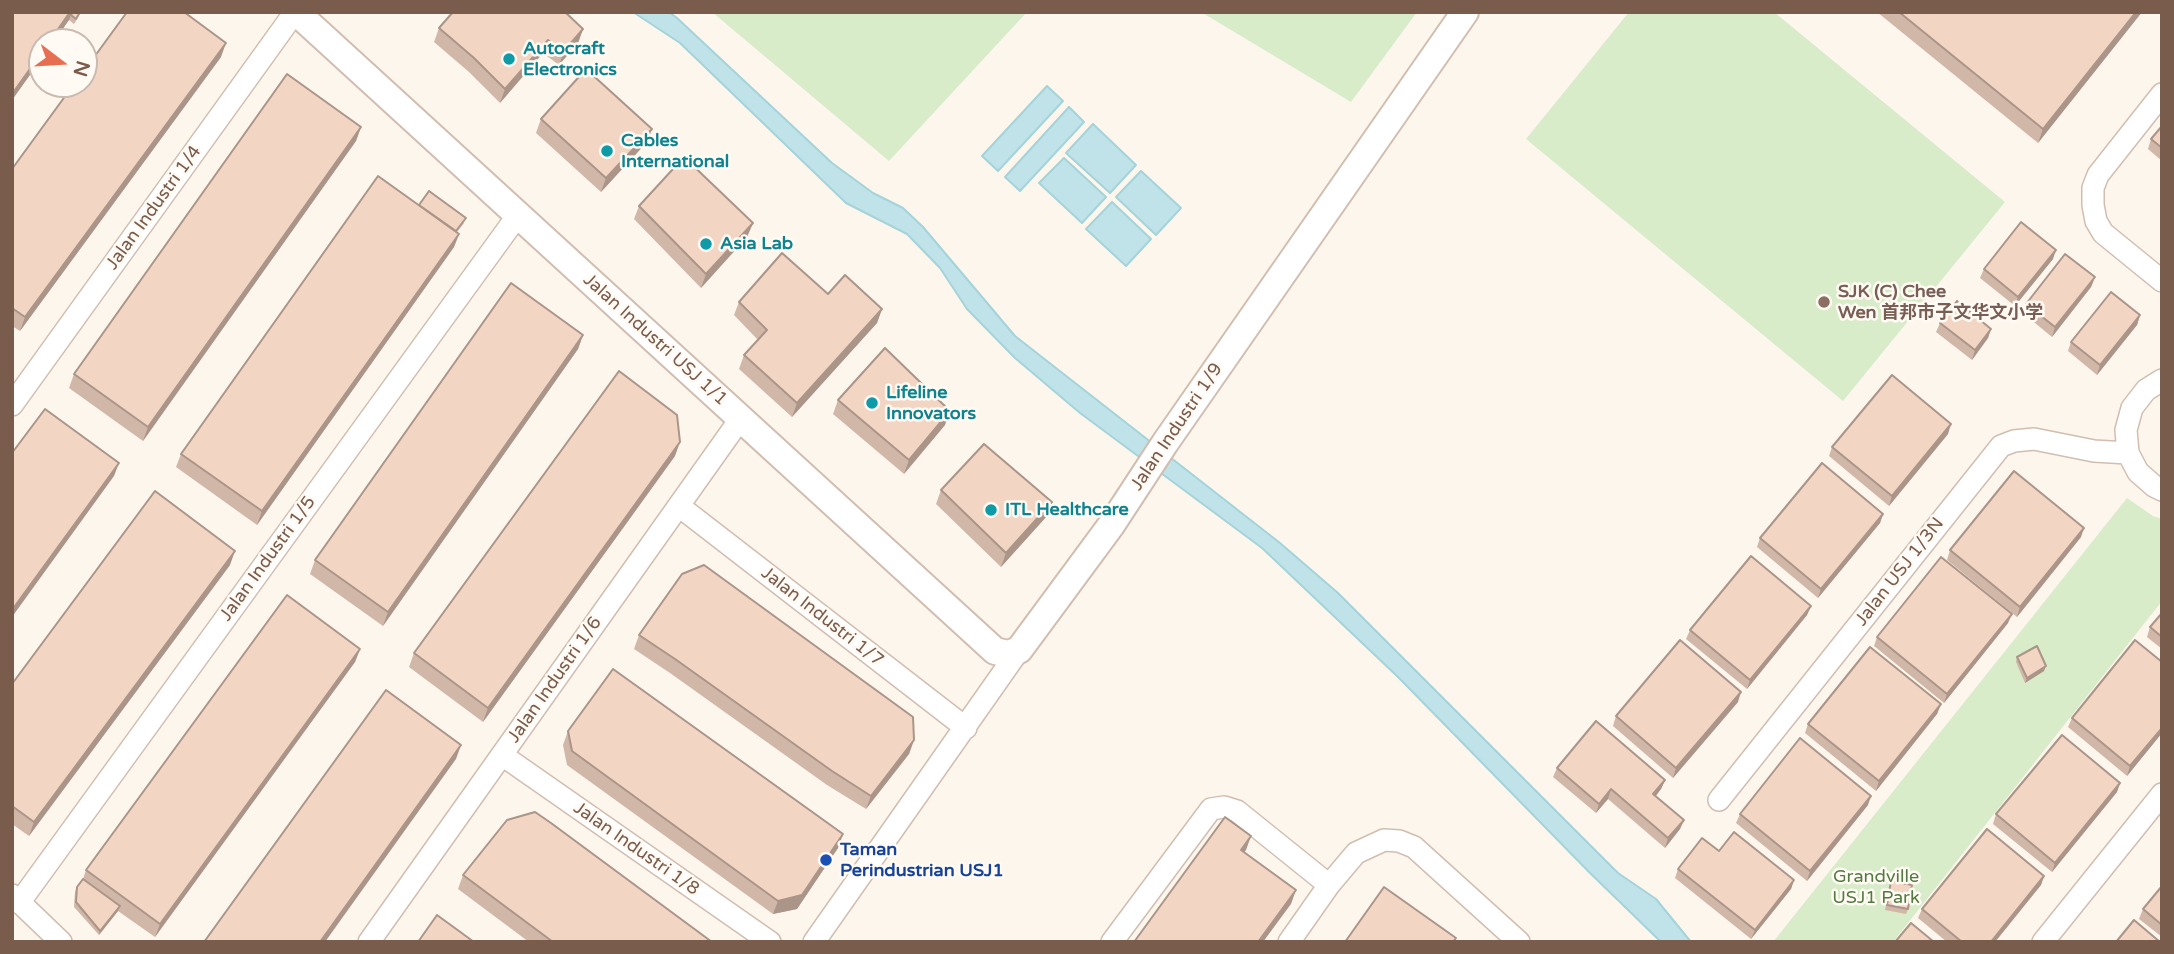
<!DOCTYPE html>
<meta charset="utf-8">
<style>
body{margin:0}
#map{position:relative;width:2174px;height:954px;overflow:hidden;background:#fdf6ec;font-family:"Varela Round",sans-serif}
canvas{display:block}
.frame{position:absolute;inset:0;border:14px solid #7a5c4d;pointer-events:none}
.north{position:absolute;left:28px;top:28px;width:70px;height:70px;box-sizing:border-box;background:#fffaf3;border:2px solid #cabbb1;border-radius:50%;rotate:107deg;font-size:19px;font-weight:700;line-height:28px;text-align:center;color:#7a5c4d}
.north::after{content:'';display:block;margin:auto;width:24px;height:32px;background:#e76f51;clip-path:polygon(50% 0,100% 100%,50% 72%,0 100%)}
</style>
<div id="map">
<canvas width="2174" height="954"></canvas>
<div class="frame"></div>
<div class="north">N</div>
</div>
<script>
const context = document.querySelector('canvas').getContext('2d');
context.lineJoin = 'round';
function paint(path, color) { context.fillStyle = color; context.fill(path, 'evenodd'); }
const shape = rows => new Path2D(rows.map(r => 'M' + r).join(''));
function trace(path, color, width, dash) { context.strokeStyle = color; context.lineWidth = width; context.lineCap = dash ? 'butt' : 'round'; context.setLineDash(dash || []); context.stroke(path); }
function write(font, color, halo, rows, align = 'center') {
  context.font = font + ' "Varela Round","Noto Sans SC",sans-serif'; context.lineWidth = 5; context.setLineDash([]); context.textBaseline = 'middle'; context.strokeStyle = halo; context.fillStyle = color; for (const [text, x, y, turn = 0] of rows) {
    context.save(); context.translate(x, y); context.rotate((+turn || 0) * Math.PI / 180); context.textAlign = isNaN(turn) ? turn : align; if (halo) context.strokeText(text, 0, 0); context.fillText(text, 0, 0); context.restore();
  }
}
paint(shape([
 [712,12,1027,12,889,161],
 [1201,12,1417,12,1351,102],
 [1629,12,1774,12,2005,202,1843,401,1526,139],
 [2127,498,2153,516,2162,519,2162,601,1893,942,1773,942]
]), '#d8ecc9');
const water = shape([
 [633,12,669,12,677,18,832,163,873,193,903,208,923,227,1015,336,1280,543,1338,593,1618,873,1656,899,1691,942,1661,942,1589,872,1398,677,1262,548,1080,413,1015,358,967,309,940,268,907,234,846,203,680,43,633,12],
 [1047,86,1063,101,998,171,982,156,1047,86],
 [1069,107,1084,122,1020,191,1005,177,1069,107],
 [1093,124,1136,165,1110,193,1066,153,1093,124],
 [1064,158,1106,197,1082,223,1039,183,1064,158],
 [1141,171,1181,208,1156,235,1116,197,1141,171],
 [1112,202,1151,239,1126,266,1086,229,1112,202]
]);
paint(water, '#bfe3e8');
trace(water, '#a5d3da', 2);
const minor = shape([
 [2162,94,2098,175,2093,188,2093,205,2096,221,2103,233,2162,281],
 [2162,380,2146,390,2132,408,2126,430,2128,453,2138,472,2154,486,2162,490],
 [12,405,295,12],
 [679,506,966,728],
 [502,755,770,942],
 [1719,800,2001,446,2014,441,2034,439,2094,451,2128,453],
 [12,895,61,942],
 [19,903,518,215],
 [369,942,741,418],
 [814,942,1019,650],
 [1112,942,1211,809,1224,807,1237,811,1329,885],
 [1289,942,1329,885,1356,853,1384,840,1399,841,1414,847,1519,942],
 [2043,942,2162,794]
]);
const tertiary = shape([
 [296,12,995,651,1008,654,1019,650,1112,524,1165,443,1465,12]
]);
trace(minor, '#d1beb0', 24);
trace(tertiary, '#d1beb0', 30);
trace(minor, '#fff', 21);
trace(tertiary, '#fff', 26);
paint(shape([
 [12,12,81,12,74,24,69,20,42,42,42,58,12,100],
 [1877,12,2142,12,2038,143],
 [439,28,583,29,578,43,559,65,543,53,500,103,469,72,434,42],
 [221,57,20,331,12,326,12,169],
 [541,119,647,142,601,192,536,133],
 [2162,126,2162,161,2148,149,2151,139],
 [361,127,356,141,143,441,69,388,74,374],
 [419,205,464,223,457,232,459,234,454,247,257,525,176,467,181,454],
 [639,206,753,223,747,237,701,288,634,219],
 [2053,259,2015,306,1980,278,1984,269],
 [2095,277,2091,287,2052,337,2023,313,2026,304],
 [828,294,882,309,877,323,792,417,739,369,744,355,758,340,734,315,739,302],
 [2140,315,2137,325,2097,375,2068,351,2071,342],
 [1940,323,1991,329,1988,338,1972,360,1936,332],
 [583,335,578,349,383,626,310,574,315,560],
 [838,400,945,425,904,474,833,414],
 [1948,434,1889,506,1829,456,1832,447],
 [675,456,483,722,409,667,414,653],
 [941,490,1052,502,1047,516,1001,567,936,504],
 [1883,514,1880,523,1818,598,1757,547,1760,538],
 [2081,537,2017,617,1947,560,1950,550],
 [230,565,29,836,12,824,12,684],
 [1811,606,1807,615,1747,689,1686,639,1690,630],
 [2162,613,2162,649,2147,637,2150,627],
 [2008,623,1944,703,1874,646,1877,637],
 [639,635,914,740,909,754,866,809,827,785,670,673,634,649],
 [360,649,355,662,155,937,118,911,99,935,74,907,75,892,77,887,83,879,86,870],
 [2017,657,2044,671,2025,683,2016,662],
 [2162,662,2162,733,2127,776,2068,727,2072,718],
 [1738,702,1673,778,1613,726,1616,716],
 [1941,704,1937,714,1876,791,1805,733,1808,724],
 [568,731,838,848,797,909,773,914,567,765,563,745],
 [1557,768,1665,780,1661,789,1656,796,1684,820,1680,829,1665,848,1608,799,1596,813,1553,777],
 [2120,783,2117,792,2052,872,1993,824,1996,814],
 [1868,805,1807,881,1736,823,1740,814],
 [1719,851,1794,880,1791,889,1751,939,1675,878,1678,869],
 [463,875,712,942,529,942,458,889],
 [2044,876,2041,885,1995,942,1947,942,1918,918,1922,909],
 [1891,881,1908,909,1906,914,1885,910],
 [2162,886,2162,937,2139,919,2143,909]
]), '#d1b7a8');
paint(shape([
 [70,12,72,12,69,20,54,42,49,42],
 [2136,12,2142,12,2038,143,2043,129],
 [583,29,578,43,559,65,564,51],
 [548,40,543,53,500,103,505,89],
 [226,43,221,57,20,331,25,317],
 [42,52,42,58,12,100,12,94],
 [361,127,356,141,143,441,148,427],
 [652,129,647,142,601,192,606,178],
 [753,223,747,237,701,288,706,274],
 [459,234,454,247,257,525,262,511],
 [2056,250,2053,259,2015,306,2018,297],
 [2095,277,2091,287,2052,337,2055,327],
 [882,309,877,323,792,417,797,403],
 [2140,315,2137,325,2097,375,2100,365],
 [1991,329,1988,338,1972,360,1975,350],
 [583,335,578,349,383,626,388,612],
 [950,411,945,425,904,474,909,460],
 [1951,424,1948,434,1889,506,1892,496],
 [680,442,675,456,483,722,488,708],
 [119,463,114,476,12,617,12,610],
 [1052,502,1047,516,1001,567,1006,553],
 [1883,514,1880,523,1818,598,1821,589],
 [2084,528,2081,537,2017,617,2020,607],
 [235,551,230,565,29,836,34,822],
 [1811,606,1807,615,1747,689,1750,680],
 [2012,614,2008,623,1944,703,1947,694],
 [360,649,355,662,155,937,160,924],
 [2046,666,2044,671,2025,683,2027,678],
 [1741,692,1738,702,1673,778,1676,768],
 [1941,704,1937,714,1876,791,1879,781],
 [2162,728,2162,733,2127,776,2130,766],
 [914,740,909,754,866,809,871,796],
 [461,745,456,759,325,942,320,942],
 [1665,780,1661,789,1650,803,1653,794],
 [2120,783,2117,792,2052,872,2055,863],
 [1611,789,1608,799,1596,813,1599,804],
 [1871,796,1868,805,1807,881,1810,871],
 [1684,820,1680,829,1665,848,1668,838],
 [843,834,838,848,797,909,773,914,778,901],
 [1251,836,1246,850,1236,864,1241,850],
 [2044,876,2041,885,1995,942,1991,942],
 [1794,880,1791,889,1751,939,1755,930],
 [1296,890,1291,904,1263,942,1258,942],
 [120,906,118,911,99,935,100,931]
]), '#aa9588');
const building = shape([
 [12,12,70,12,49,42,42,42,42,52,12,94,12,12],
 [72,12,80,12,76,19,71,15,72,12],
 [127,12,184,12,226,43,25,317,12,308,12,169,74,84,84,84,84,71,127,12],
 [453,12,565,12,583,29,564,51,548,40,505,89,474,58,439,28,453,12],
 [1899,12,2136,12,2043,129,1899,12],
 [586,69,652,129,606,178,541,119,586,69],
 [287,74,361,127,148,427,74,374,287,74],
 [2162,126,2162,148,2151,139,2162,126],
 [684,157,753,223,706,274,639,206,684,157],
 [378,176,459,234,262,511,181,454,378,176],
 [429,191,466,218,456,231,419,205,429,191],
 [2021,222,2056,250,2018,297,1984,269,2021,222],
 [782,253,828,294,845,275,882,309,797,403,744,355,767,330,739,302,782,253],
 [2065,254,2095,277,2055,327,2026,304,2065,254],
 [511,283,583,335,388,612,315,560,511,283],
 [2111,292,2140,315,2100,365,2071,342,2111,292],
 [1957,301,1991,329,1975,350,1940,323,1957,301],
 [885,348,950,411,909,460,838,400,885,348],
 [619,371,677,415,680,442,488,708,414,653,619,371],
 [1892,375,1951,424,1892,496,1832,447,1892,375],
 [45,409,119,463,12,610,12,453,45,409],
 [984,444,1052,502,1006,553,941,490,984,444],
 [1822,463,1883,514,1821,589,1760,538,1822,463],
 [2014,471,2084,528,2020,607,1950,550,2014,471],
 [155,491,235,551,34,822,12,806,12,684,155,491],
 [1751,556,1811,606,1750,680,1690,630,1751,556],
 [1941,557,2012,614,1947,694,1877,637,1941,557],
 [704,565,913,717,914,740,871,796,832,771,675,659,639,635,682,574,704,565],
 [287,595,360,649,160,924,86,870,287,595],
 [2162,613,2162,637,2150,627,2162,613],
 [1680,640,1741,692,1676,768,1616,716,1680,640],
 [2135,640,2162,662,2162,728,2130,766,2072,718,2135,640],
 [2037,646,2046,666,2027,678,2017,657,2037,646],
 [1870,647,1941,704,1879,781,1808,724,1870,647],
 [613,669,843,834,802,895,778,901,572,751,568,731,613,669],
 [386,690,461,745,320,942,204,942,386,690],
 [1596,721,1665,780,1653,794,1684,820,1668,838,1611,789,1599,804,1557,768,1596,721],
 [2062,735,2120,783,2055,863,1996,814,2062,735],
 [1800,738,1871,796,1810,871,1740,814,1800,738],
 [535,812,551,823,712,942,553,942,463,875,507,820,535,812],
 [1225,817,1251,836,1241,850,1296,890,1258,942,1134,942,1225,817],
 [1987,829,2044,876,1991,942,1962,942,1922,909,1987,829],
 [1734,832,1794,880,1755,930,1678,869,1702,838,1719,851,1734,832],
 [83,879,120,906,100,931,76,902,77,887,83,879],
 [1891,881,1912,885,1908,909,1887,905,1891,881],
 [2162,886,2162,925,2143,909,2162,886],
 [1384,887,1456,938,1453,942,1345,942,1384,887],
 [437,915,474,942,418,942,437,915],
 [2134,920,2160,942,2116,942,2134,920],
 [1911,923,1934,942,1895,942,1911,923]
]);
paint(building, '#f3d5c3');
trace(building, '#aa9588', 2);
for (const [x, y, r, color] of [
 [509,59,7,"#0f9aa8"],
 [607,151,7,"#0f9aa8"],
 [706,244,7,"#0f9aa8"],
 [1824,302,7,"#8d6e63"],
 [872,403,7,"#0f9aa8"],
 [991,510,7,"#0f9aa8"],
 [826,860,7,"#1a4fb4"]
]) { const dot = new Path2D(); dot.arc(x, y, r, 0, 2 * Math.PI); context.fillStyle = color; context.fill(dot); trace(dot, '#fffaf3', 2.5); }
write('bold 18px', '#0d838f', '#fffaf3', [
 ["Autocraft",523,49],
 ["Electronics",523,70],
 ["Cables",621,141],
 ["International",621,162],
 ["Asia Lab",720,244],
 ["Lifeline",886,393],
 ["Innovators",886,414],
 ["ITL Healthcare",1005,510]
], 'left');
write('18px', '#7a5c4d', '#fffaf3', [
 ["Jalan Industri 1/4",154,208,-54],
 ["Jalan Industri USJ 1/1",655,340,42],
 ["Jalan Industri 1/9",1177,427,-56],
 ["Jalan Industri 1/5",268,559,-54],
 ["Jalan USJ 1/3N",1900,572,-52],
 ["Jalan Industri 1/7",822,617,38],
 ["Jalan Industri 1/6",555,680,-55],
 ["Jalan Industri 1/8",636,849,35]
]);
write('bold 18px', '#785e54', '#fffaf3', [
 ["SJK (C) Chee",1838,292],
 ["Wen 首邦市子文华文小学",1838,313]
], 'left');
write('bold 18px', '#164399', '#fffaf3', [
 ["Taman",840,850],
 ["Perindustrian USJ1",840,871]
], 'left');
write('18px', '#537a41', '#fffaf3', [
 ["Grandville",1876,877],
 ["USJ1 Park",1876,898]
]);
</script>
